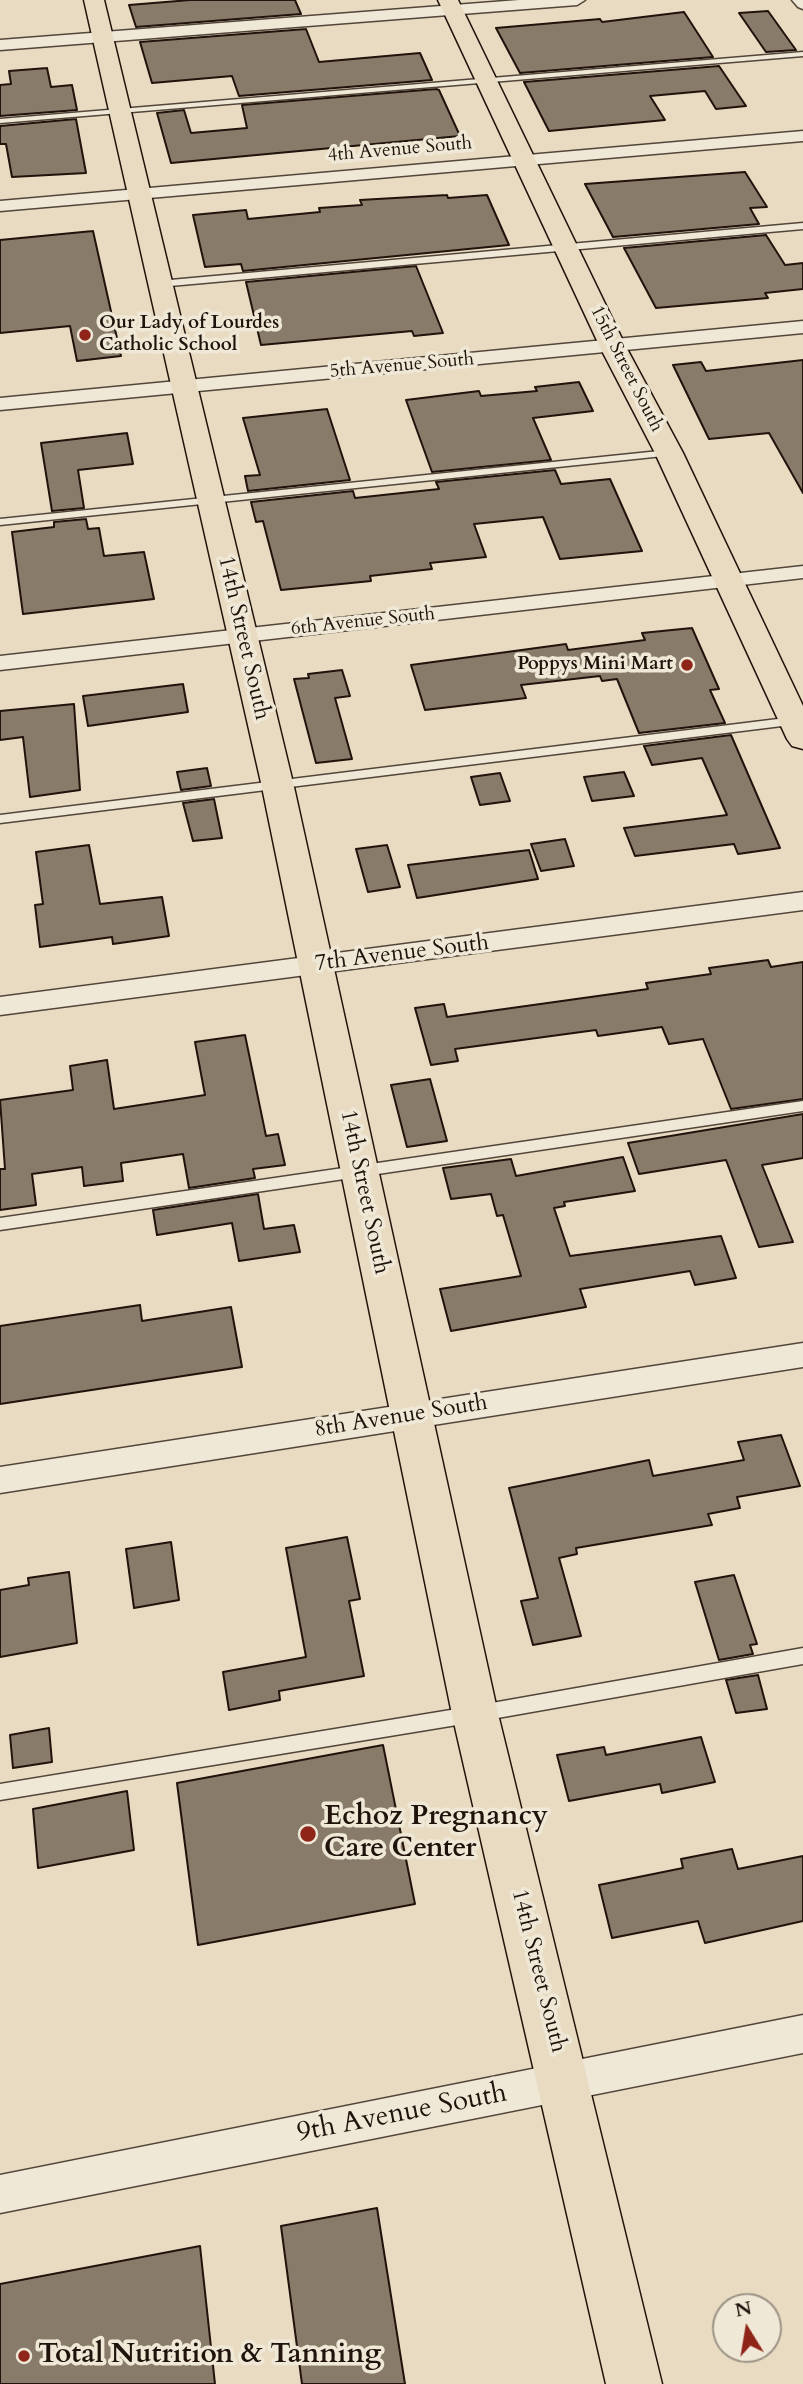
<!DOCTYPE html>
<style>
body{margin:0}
#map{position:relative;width:803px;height:2384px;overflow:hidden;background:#e8dbc2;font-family:Cardo,serif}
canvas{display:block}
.north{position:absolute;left:712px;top:2293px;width:70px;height:70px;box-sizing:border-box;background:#f0e8d7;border:2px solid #9d9385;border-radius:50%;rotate:349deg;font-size:19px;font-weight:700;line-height:28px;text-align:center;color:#20130b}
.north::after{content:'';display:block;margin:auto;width:24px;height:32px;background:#8f2418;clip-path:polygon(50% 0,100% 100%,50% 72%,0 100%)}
</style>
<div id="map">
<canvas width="803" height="2384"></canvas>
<div class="north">N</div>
</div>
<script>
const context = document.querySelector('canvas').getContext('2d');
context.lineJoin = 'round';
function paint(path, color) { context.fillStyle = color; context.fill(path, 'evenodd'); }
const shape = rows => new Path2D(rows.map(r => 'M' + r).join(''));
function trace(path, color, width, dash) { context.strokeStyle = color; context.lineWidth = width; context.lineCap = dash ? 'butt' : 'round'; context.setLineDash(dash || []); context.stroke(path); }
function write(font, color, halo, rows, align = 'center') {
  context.font = font + ' Cardo,serif'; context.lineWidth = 7; context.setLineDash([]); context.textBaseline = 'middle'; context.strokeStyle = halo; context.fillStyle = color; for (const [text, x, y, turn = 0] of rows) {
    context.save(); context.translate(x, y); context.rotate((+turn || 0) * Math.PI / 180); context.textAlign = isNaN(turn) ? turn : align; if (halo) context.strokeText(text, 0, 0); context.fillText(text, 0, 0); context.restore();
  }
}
const building = shape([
 [190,0,295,0,301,14,136,27,129,5,190,0],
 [768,11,796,50,766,52,739,13,768,11],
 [684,12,713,57,520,73,496,28,600,19,602,22,684,12],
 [306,29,319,62,420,53,432,80,239,96,232,76,152,83,140,42,306,29],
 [719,66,746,106,716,109,705,91,650,96,665,120,549,131,524,82,719,66],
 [47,68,51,87,72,85,77,110,0,116,0,85,11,84,9,71,47,68],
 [436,89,439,90,460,136,171,163,157,113,184,110,191,133,247,128,242,105,436,89],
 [76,119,86,173,12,177,6,144,0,144,0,126,76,119],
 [745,172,767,207,750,208,759,224,613,237,585,184,745,172],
 [447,195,448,198,487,195,509,245,243,271,241,264,205,267,193,215,246,210,248,219,320,212,319,208,362,205,360,200,447,195],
 [93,231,121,356,77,361,70,326,0,333,0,240,93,231],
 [766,235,785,265,803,263,803,289,765,293,768,298,656,308,624,248,766,235],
 [416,266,443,333,414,336,412,331,261,345,246,282,416,266],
 [803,360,803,493,769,433,709,439,673,365,701,362,706,371,803,360],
 [579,382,593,411,533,418,551,460,432,472,406,400,479,391,481,396,537,391,535,387,579,382],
 [327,409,350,480,248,491,245,476,260,475,243,418,327,409],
 [127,433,133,464,78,470,84,508,52,511,41,443,127,433],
 [555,470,561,484,610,479,642,551,560,559,543,517,474,524,486,557,430,563,432,569,370,576,371,581,281,590,263,521,256,522,251,502,353,491,355,498,439,489,436,482,555,470],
 [86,519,88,529,99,528,104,556,144,552,154,599,23,614,12,532,54,527,54,522,86,519],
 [692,628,719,689,710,690,725,723,639,733,617,679,602,681,600,676,521,685,526,698,425,710,411,665,566,644,568,650,645,640,642,633,692,628],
 [342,670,350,696,335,698,352,759,316,763,294,679,309,678,308,674,342,670],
 [183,684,188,712,88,726,83,696,183,684],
 [74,704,80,790,30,797,23,737,0,740,0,711,74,704],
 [731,735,780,848,738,854,734,844,635,856,624,828,727,815,702,758,652,765,644,746,731,735],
 [207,768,211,786,181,790,177,772,207,768],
 [624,772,634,796,592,801,584,777,624,772],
 [500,773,510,801,480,805,471,777,500,773],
 [214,799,222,838,193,841,183,803,214,799],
 [565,839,574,866,541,871,531,844,565,839],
 [89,845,100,904,162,897,169,936,113,944,112,937,40,947,35,905,43,904,36,852,89,845],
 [387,845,400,887,368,892,356,849,387,845],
 [529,850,538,879,417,898,408,865,529,850],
 [768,960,771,967,803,962,803,1099,731,1109,703,1039,669,1044,662,1027,598,1036,596,1030,455,1049,458,1061,431,1065,415,1008,444,1004,447,1017,526,1006,648,989,646,983,711,974,709,968,768,960],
 [245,1035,266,1136,278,1134,285,1165,253,1169,255,1178,189,1188,183,1154,121,1163,123,1181,84,1186,82,1167,32,1174,36,1205,0,1210,0,1169,5,1169,0,1100,73,1090,70,1066,107,1060,114,1109,205,1095,195,1042,245,1035],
 [430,1079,447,1141,407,1147,391,1085,430,1079],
 [803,1114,803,1158,762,1165,793,1242,759,1247,726,1160,639,1174,628,1143,803,1114],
 [623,1157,635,1191,564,1202,565,1206,554,1208,570,1256,721,1236,736,1278,695,1285,690,1271,580,1289,586,1307,451,1331,440,1289,521,1276,503,1215,497,1216,491,1194,451,1199,443,1168,511,1159,516,1176,623,1157],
 [258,1194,264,1229,294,1225,300,1252,239,1261,232,1223,157,1235,153,1210,258,1194],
 [140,1305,142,1321,231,1307,242,1367,0,1404,0,1326,140,1305],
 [781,1435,800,1486,737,1497,740,1508,708,1514,712,1525,576,1548,577,1554,559,1558,581,1636,533,1645,521,1601,538,1598,509,1488,649,1460,653,1476,744,1460,738,1442,781,1435],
 [347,1537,360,1599,349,1601,364,1676,279,1691,280,1700,229,1710,223,1672,306,1657,286,1548,347,1537],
 [171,1542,179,1600,134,1608,126,1549,171,1542],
 [69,1572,77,1643,0,1657,0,1590,29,1585,28,1578,69,1572],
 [734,1575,757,1644,750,1645,753,1654,719,1660,695,1582,734,1575],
 [758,1675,767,1709,736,1713,726,1680,758,1675],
 [49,1728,52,1762,13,1768,10,1735,49,1728],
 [701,1737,715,1782,662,1793,660,1784,569,1801,557,1755,604,1747,606,1755,701,1737],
 [383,1745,415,1904,198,1945,177,1783,383,1745],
 [127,1791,134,1850,38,1868,33,1809,127,1791],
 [732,1849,738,1869,803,1856,803,1921,705,1943,698,1921,612,1938,599,1885,683,1868,681,1859,732,1849],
 [377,2208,405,2384,302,2384,281,2226,377,2208],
 [200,2246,215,2384,0,2384,0,2284,200,2246]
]);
paint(building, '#887b6a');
trace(building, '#20130b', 2);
const lane = shape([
 [803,52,803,56,0,123,0,119,803,52],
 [803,223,803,229,159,287,154,284,159,281,803,223],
 [669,450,673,451,673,455,0,525,0,519,669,450],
 [794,717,798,718,798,724,0,823,0,815,794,717],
 [803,1101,803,1111,0,1230,0,1218,803,1101],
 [803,1648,803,1664,475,1722,0,1800,0,1784,475,1706,803,1648]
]);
const street = shape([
 [519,0,585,0,577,5,0,50,0,40,519,0],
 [792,0,803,0,803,9,798,7,792,0],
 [803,131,803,141,0,211,0,201,803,131],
 [803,321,803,333,0,410,0,398,803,321],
 [803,566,803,578,0,670,0,656,803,566],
 [803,892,803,910,0,1015,0,997,803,892],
 [803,1343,803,1367,0,1493,0,1467,803,1343],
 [803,2015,803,2053,0,2213,0,2175,803,2015]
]);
const primary = shape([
 [84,0,104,0,294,787,498,1714,662,2384,606,2384,452,1714,262,787,84,0],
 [438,0,458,0,626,347,683,453,803,706,803,749,792,746,787,739,655,453,600,347,438,0]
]);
trace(lane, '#524539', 3);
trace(street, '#524539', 3);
trace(primary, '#20130b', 3);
paint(lane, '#f0e8d7');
paint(street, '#f0e8d7');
paint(primary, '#e8dbc2');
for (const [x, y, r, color] of [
 [85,335,7,"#8f2418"],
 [687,665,7,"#8f2418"],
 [308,1834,9,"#8f2418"],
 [24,2356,7,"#8f2418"]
]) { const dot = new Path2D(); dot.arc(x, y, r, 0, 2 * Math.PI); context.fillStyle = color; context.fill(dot); trace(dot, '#f0e8d7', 2.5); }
write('19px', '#20130b', '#f0e8d7', [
 ["4th Avenue South",400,150,-5],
 ["5th Avenue South",402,366,-5],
 ["15th Street South",626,369,63],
 ["6th Avenue South",363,622,-6]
]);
write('bold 19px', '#20130b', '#f0e8d7', [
 ["Our Lady of Lourdes",99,324],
 ["Catholic School",99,346],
 ["Poppys Mini Mart",673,665,"right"]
], 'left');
write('23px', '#20130b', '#f0e8d7', [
 ["14th Street South",243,638,77],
 ["7th Avenue South",402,954,-7],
 ["14th Street South",364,1192,78],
 ["8th Avenue South",401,1417,-9],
 ["14th Street South",538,1971,76]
]);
write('bold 28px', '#20130b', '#f0e8d7', [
 ["Echoz Pregnancy",324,1818],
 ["Care Center",324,1850],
 ["Total Nutrition & Tanning",38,2356]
], 'left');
write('28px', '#20130b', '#f0e8d7', [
 ["9th Avenue South",402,2114,-11]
]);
</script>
